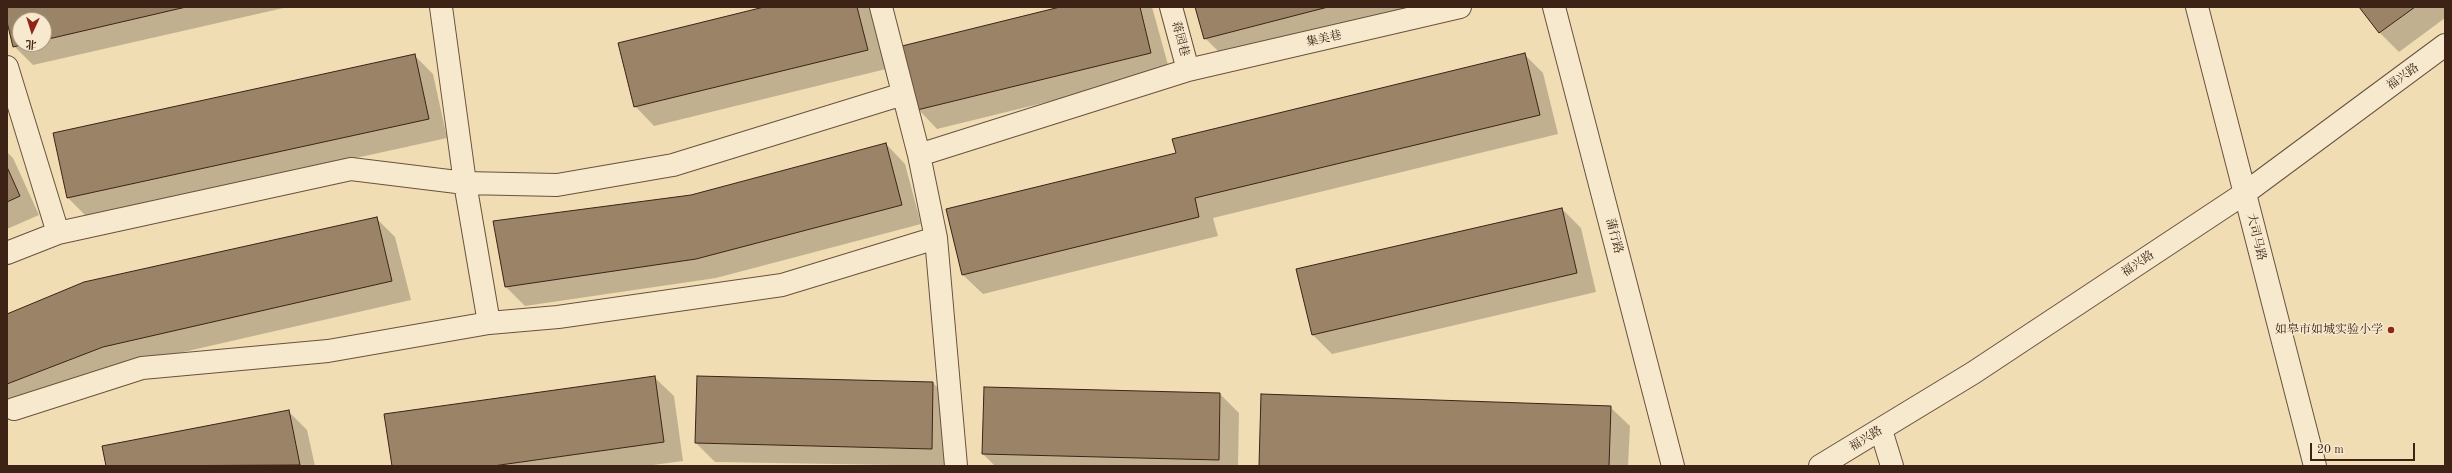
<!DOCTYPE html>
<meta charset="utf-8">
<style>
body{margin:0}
#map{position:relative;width:2452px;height:473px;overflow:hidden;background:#f1ddb4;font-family:"Old Standard TT","Noto Serif SC",serif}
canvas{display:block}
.frame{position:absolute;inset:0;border:8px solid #3d2216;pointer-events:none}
.north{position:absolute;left:12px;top:12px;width:40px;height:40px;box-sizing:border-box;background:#f6e9ce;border:1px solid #ac9984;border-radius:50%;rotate:184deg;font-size:11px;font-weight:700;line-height:16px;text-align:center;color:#3d2216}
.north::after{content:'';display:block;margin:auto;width:14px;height:18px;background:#8f2418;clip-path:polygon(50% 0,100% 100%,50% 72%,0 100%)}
.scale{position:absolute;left:2310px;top:443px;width:105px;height:18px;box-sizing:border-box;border:2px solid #3d2216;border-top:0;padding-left:5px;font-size:12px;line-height:14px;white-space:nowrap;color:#3d2216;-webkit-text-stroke:3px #f6e9ce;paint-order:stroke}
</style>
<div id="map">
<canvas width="2452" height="473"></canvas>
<div class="frame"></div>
<div class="north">北</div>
<div class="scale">20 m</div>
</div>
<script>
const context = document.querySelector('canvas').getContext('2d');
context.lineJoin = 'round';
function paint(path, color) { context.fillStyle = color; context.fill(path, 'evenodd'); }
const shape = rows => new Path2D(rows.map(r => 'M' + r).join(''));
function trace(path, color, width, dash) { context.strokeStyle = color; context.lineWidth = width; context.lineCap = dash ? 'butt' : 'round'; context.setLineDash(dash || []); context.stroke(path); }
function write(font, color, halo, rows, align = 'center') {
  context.font = font + ' "Old Standard TT","Noto Serif SC",serif'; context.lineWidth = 3; context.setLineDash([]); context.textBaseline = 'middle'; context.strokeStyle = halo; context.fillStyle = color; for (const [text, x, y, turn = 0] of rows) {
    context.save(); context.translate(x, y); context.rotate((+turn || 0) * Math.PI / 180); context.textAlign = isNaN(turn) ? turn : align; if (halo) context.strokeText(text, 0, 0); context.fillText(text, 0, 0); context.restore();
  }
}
paint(shape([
 [7,7,288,7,33,65,14,46,7,18],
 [20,20,44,20,44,44,20,44],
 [768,7,871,7,886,69,654,126,635,106],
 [1064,7,1152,7,1170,72,937,129,918,109],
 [1196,7,1421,7,1224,57,1205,38],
 [2360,7,2445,7,2445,18,2399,52,2380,33],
 [1524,54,1543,73,1558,134,1213,218,1218,236,983,294,963,275,947,210,1177,154],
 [414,55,433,74,447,138,87,217,68,198],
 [886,144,905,164,921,224,716,278,525,306,506,287,691,196],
 [7,152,13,158,39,215,7,229],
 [1562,209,1581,228,1596,292,1332,354,1313,335],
 [376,218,395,237,411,300,122,366,7,410,7,315],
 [654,377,674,396,683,461,646,466,393,466],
 [933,383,952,402,951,466,715,462,696,443],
 [985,388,1220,394,1239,413,1238,466,995,466,983,454],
 [1610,407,1630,426,1628,466,1260,466],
 [288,411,307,430,315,466,107,466,103,446]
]), '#0003');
const building = shape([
 [7,7,186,7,44,40,44,20,20,20,20,44,25,44,13,47,7,22,7,7],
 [764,7,857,7,868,50,634,107,618,43,764,7],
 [1060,7,1140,7,1151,53,917,110,902,46,1060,7],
 [1195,7,1328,7,1204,39,1195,7],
 [2359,7,2415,7,2379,33,2359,7],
 [1525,53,1540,115,1195,198,1199,217,962,275,946,209,1176,153,1172,139,1525,53],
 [415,54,429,119,67,198,53,133,415,54],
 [886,143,902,205,696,259,505,287,493,221,691,195,886,143],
 [7,167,20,196,7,202,7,167],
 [1562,208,1577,273,1312,335,1296,269,1562,208],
 [377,217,392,281,103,347,7,384,7,314,84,282,377,217],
 [655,376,664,442,493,466,392,466,384,414,655,376],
 [697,376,933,382,932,449,695,443,697,376],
 [984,387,1220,393,1219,460,982,454,984,387],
 [1261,394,1611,406,1609,466,1259,466,1261,394],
 [289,410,300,465,106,466,102,446,289,410]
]);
paint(building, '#9b8368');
trace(building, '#3d2216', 1);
const minor = shape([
 [441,7,465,183,489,323],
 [881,7,919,155,936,238,956,466],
 [1171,7,1188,70],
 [1554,7,1673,466],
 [2197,7,2315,466],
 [7,67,58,233],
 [919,155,1188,70,1460,7],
 [7,253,58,233,351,169,465,183,557,185,673,165,903,94],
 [14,409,142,368,328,351,489,323,558,317,782,285,936,238],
 [1881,430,1892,466],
 [1820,466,1973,373,2245,193,2445,45]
]);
trace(minor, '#6a513e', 24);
trace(minor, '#f6e9ce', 22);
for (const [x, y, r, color] of [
 [2391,330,4,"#8f2418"]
]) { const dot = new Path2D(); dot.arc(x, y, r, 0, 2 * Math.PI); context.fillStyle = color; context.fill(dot); trace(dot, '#f6e9ce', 1.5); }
write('12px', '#3d2216', '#f6e9ce', [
 ["蒋园巷",1180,39,75],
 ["集美巷",1324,39,-13],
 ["福兴路",2403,77,-36],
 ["蒲行路",1614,236,76],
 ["大司马路",2256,237,76],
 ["福兴路",2138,264,-34],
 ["福兴路",1866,439,-31]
]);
write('12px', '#3d2216', '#f6e9ce', [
 ["如皋市如城实验小学",2383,330]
], 'right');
</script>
